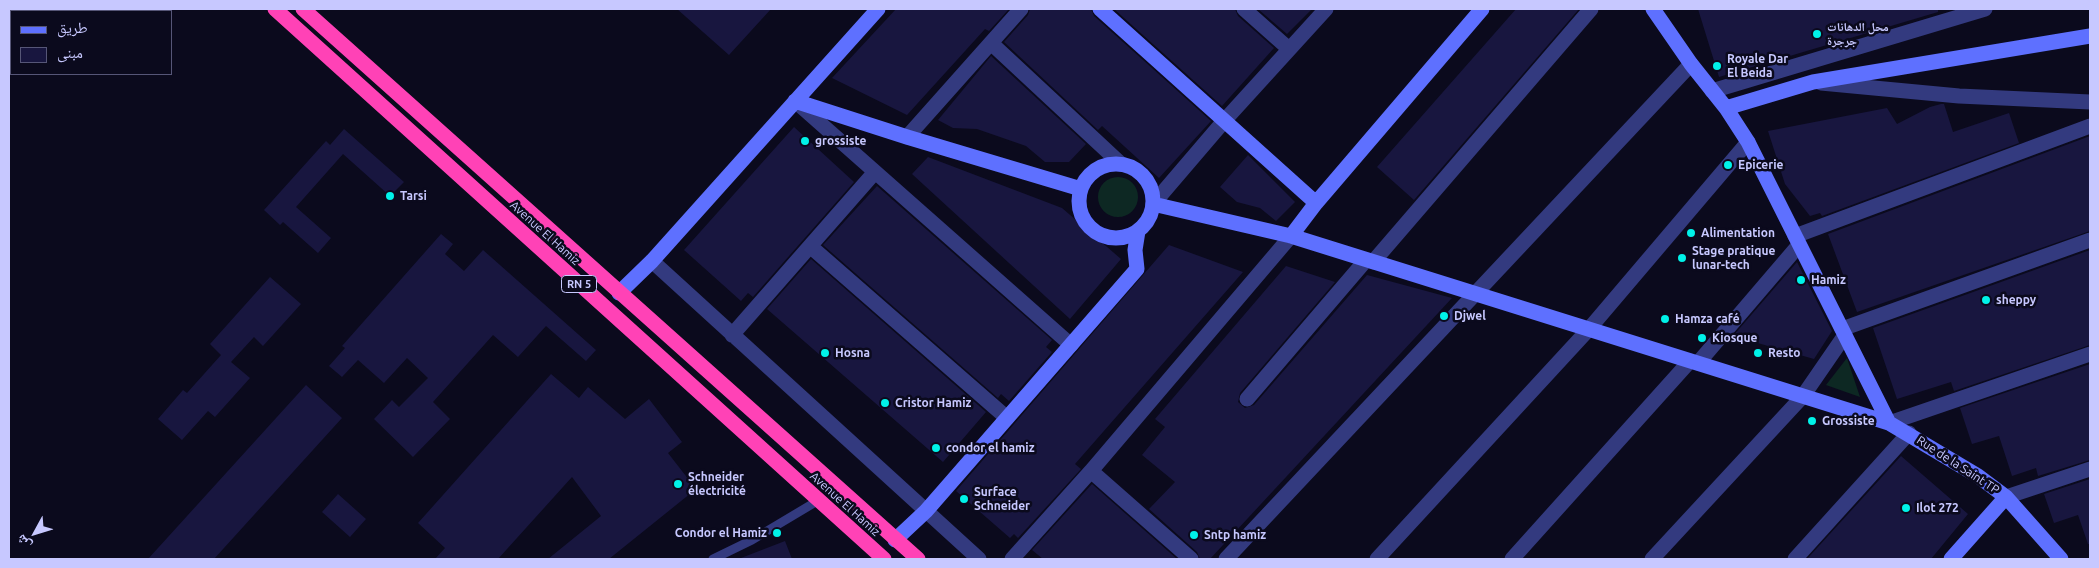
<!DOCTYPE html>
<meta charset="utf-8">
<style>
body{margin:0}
#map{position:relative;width:2099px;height:568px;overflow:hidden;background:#0b0a1d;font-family:Ubuntu,"Noto Naskh Arabic",sans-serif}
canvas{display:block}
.frame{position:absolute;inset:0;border:10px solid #c7c8ff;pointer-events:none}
.legend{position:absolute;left:10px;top:10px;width:162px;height:65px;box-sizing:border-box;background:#0b0a1d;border:1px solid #565677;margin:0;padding:6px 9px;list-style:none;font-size:15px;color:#c7c8ff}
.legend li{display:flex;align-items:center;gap:10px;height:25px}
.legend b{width:25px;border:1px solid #565677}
.north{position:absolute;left:10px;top:508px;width:50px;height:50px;-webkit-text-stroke:4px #0b0a1d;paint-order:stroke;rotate:231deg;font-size:14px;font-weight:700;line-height:20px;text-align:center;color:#c7c8ff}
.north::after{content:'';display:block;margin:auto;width:18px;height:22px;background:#c7c8ff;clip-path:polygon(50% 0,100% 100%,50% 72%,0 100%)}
</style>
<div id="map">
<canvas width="2099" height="568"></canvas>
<div class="frame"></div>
<ul class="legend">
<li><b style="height:6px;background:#5e70ff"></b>طريق</li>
<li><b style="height:14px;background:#18163f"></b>مبنى</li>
</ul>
<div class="north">ش</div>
</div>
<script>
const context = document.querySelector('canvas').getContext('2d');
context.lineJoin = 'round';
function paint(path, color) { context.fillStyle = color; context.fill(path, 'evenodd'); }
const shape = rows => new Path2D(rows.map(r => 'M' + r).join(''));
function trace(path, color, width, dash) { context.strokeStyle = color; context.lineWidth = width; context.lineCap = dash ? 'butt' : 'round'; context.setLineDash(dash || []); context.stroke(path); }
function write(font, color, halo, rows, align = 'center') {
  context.font = font + ' Ubuntu,"Noto Naskh Arabic",sans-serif'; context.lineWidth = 5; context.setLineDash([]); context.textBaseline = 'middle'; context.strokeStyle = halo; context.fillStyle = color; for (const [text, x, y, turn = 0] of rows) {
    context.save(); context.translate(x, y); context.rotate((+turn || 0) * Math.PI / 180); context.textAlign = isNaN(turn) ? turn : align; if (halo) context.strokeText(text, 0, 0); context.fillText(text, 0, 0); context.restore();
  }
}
paint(shape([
 '1098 197a20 20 0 1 1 40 0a20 20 0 1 1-40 0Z',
 [1847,358,1860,397,1826,385]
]), '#0d2823');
paint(shape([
 [677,9,771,9,729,55],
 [896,9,1009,9,989,31,985,29,907,115,832,78],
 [1030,9,1091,9,1094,16,1211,121,1159,178,1102,126,1098,130,1004,42,1028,15],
 [1114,9,1235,9,1238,16,1274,48,1222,106],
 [1258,9,1312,9,1287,34],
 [1516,9,1579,9,1414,200,1377,167],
 [1698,9,1938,9,1938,12,1719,77],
 [991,56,1086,144,1069,162,1045,162,1026,146,977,129,953,128,938,120],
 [1941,104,1944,104,1953,132,2009,113,2019,143,1822,216,1820,213,1810,216,1785,184,1768,131,1887,108,1897,124,1930,107],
 [794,127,854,182,753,297,748,293,741,301,684,250],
 [344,129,404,182,390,196,343,154,296,207,331,238,318,253,283,222,280,225,264,210,326,141,330,145],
 [2090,136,2090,231,1857,312,1828,234],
 [1248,155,1295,202,1276,221,1260,208,1237,202,1220,187],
 [928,157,1062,208,1121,259,1070,319,912,174],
 [877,186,1052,340,1046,347,1052,352,1009,401,1001,394,998,398,823,245],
 [441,234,453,244,445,254,464,271,483,250,596,350,586,361,546,326,518,357,493,335,433,402,450,419,413,457,374,419,392,400,399,407,428,378,407,358,384,383,358,360,342,377,329,366,345,348,342,346],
 [1169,245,1243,272,1075,464,1081,469,1018,538,1014,534,1010,538,956,491],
 [2090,250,2090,345,1954,391,1951,382,1897,399,1873,328],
 [811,259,986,412,943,462,767,309],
 [1797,262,1832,331,1814,359,1733,336],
 [1286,266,1335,282,1240,393,1238,402,1245,408,1254,405,1367,275,1452,298,1210,559,1200,559,1197,552,1149,509,1175,482,1142,455,1165,427,1155,419],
 [270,277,301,304,263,346,254,337,231,362,250,378,215,417,208,411,182,440,158,419,183,390,187,393,221,355,210,344],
 [2090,364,2090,460,2038,476,2036,468,2012,476,1999,436,1972,444,1960,408],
 [551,374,579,398,588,387,625,419,649,399,682,442,668,453,696,489,609,559,548,559,601,516,572,477,498,559,435,559,445,548,418,523],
 [306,385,342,418,214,559,148,559],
 [1901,456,1968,514,1931,559,1807,559],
 [2090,479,2090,544,2088,544,2078,515,2054,523,2044,494],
 [1092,484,1177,559,1043,559,1032,550],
 [338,494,366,519,350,537,322,512],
 [785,541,792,559,741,559,741,558]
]), '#18163f');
trace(shape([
 [713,559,752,540,819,500]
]), '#333a7f', 9);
trace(shape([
 [1244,9,1289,49],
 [991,43,1121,164],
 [1821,83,1959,96,2090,102],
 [1712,91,1985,9],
 [795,101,1071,345],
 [907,137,1021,9],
 [1153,204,1224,121,1326,9],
 [1795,236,2090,126],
 [810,246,1007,418],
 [652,261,979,559],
 [1373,262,1591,9],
 [1842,329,2090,240],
 [732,335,875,172],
 [1698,363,1799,245],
 [1247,399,1366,260],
 [1889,423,2090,354],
 [1091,471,1191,559],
 [2006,497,2090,469],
 [1012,559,1091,471,1291,236],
 [1226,559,1691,64],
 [1377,559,1589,329,1748,142],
 [1512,559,1690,361],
 [1652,559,1803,396,1845,335],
 [1795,559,1909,433]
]), '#333a7f', 15);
trace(shape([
 [1100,9,1316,203],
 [1653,9,1691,64,1726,108,1748,142,1889,423],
 [795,101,907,137,1081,189],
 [1726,108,1813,82,2090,36],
 '1079 201a37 37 0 1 1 74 0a37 37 0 1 1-74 0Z',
 [1153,204,1291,236,1889,423,1978,476,2006,497,2061,559],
 [1291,236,1316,203,1482,9],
 [619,293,652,261,878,9],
 [895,540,926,511,1137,269,1135,250,1138,231],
 [1951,559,2006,497]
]), '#5e70ff', 15);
trace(shape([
 [275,9,884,559],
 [303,9,918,559]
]), '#ff42b6', 15);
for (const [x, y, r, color] of [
 [1817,34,5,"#00f2e9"],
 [1717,66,5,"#00f2e9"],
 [805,141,5,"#00f2e9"],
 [1728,165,5,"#00f2e9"],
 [390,196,5,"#00f2e9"],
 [1691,233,5,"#00f2e9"],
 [1682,258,5,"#00f2e9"],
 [1801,280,5,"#00f2e9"],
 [1986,300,5,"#00f2e9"],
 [1444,316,5,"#00f2e9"],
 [1665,319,5,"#00f2e9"],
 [1702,338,5,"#00f2e9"],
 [825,353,5,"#00f2e9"],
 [1758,353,5,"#00f2e9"],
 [885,403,5,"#00f2e9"],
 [1812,421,5,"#00f2e9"],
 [936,448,5,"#00f2e9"],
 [678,484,5,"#00f2e9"],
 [964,499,5,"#00f2e9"],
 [1906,508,5,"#00f2e9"],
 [777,533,5,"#00f2e9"],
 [1194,535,5,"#00f2e9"]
]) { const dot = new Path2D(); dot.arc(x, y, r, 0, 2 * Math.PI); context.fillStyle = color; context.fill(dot); trace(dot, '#0b0a1d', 2); }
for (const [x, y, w] of [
 [579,284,35]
]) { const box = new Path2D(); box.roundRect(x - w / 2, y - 8.5, w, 17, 4); context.fillStyle = '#0b0a1d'; context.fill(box); trace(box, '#c7c8ff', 1); }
write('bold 11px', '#c7c8ff', null, [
 ["RN 5",579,284]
]);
write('bold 12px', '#c7c8ff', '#0b0a1d', [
 ["محل الدهانات",1827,27],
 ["جرجرة",1827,41],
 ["Royale Dar",1727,59],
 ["El Beida",1727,73],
 ["grossiste",815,141],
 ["Epicerie",1738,165],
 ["Tarsi",400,196],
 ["Alimentation",1701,233],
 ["Stage pratique",1692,251],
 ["lunar-tech",1692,265],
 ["Hamiz",1811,280],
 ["sheppy",1996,300],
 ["Djwel",1454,316],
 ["Hamza café",1675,319],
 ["Kiosque",1712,338],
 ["Hosna",835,353],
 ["Resto",1768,353],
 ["Cristor Hamiz",895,403],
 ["Grossiste",1822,421],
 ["condor el hamiz",946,448],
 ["Schneider",688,477],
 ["électricité",688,491],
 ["Surface",974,492],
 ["Schneider",974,506],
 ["Ilot 272",1916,508],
 ["Condor el Hamiz",767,533,"right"],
 ["Sntp hamiz",1204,535]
], 'left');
write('12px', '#c7c8ff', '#0b0a1d', [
 ["Avenue El Hamiz",545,233,42],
 ["Rue de la Saint TP",1958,465,33],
 ["Avenue El Hamiz",845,504,42]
]);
</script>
